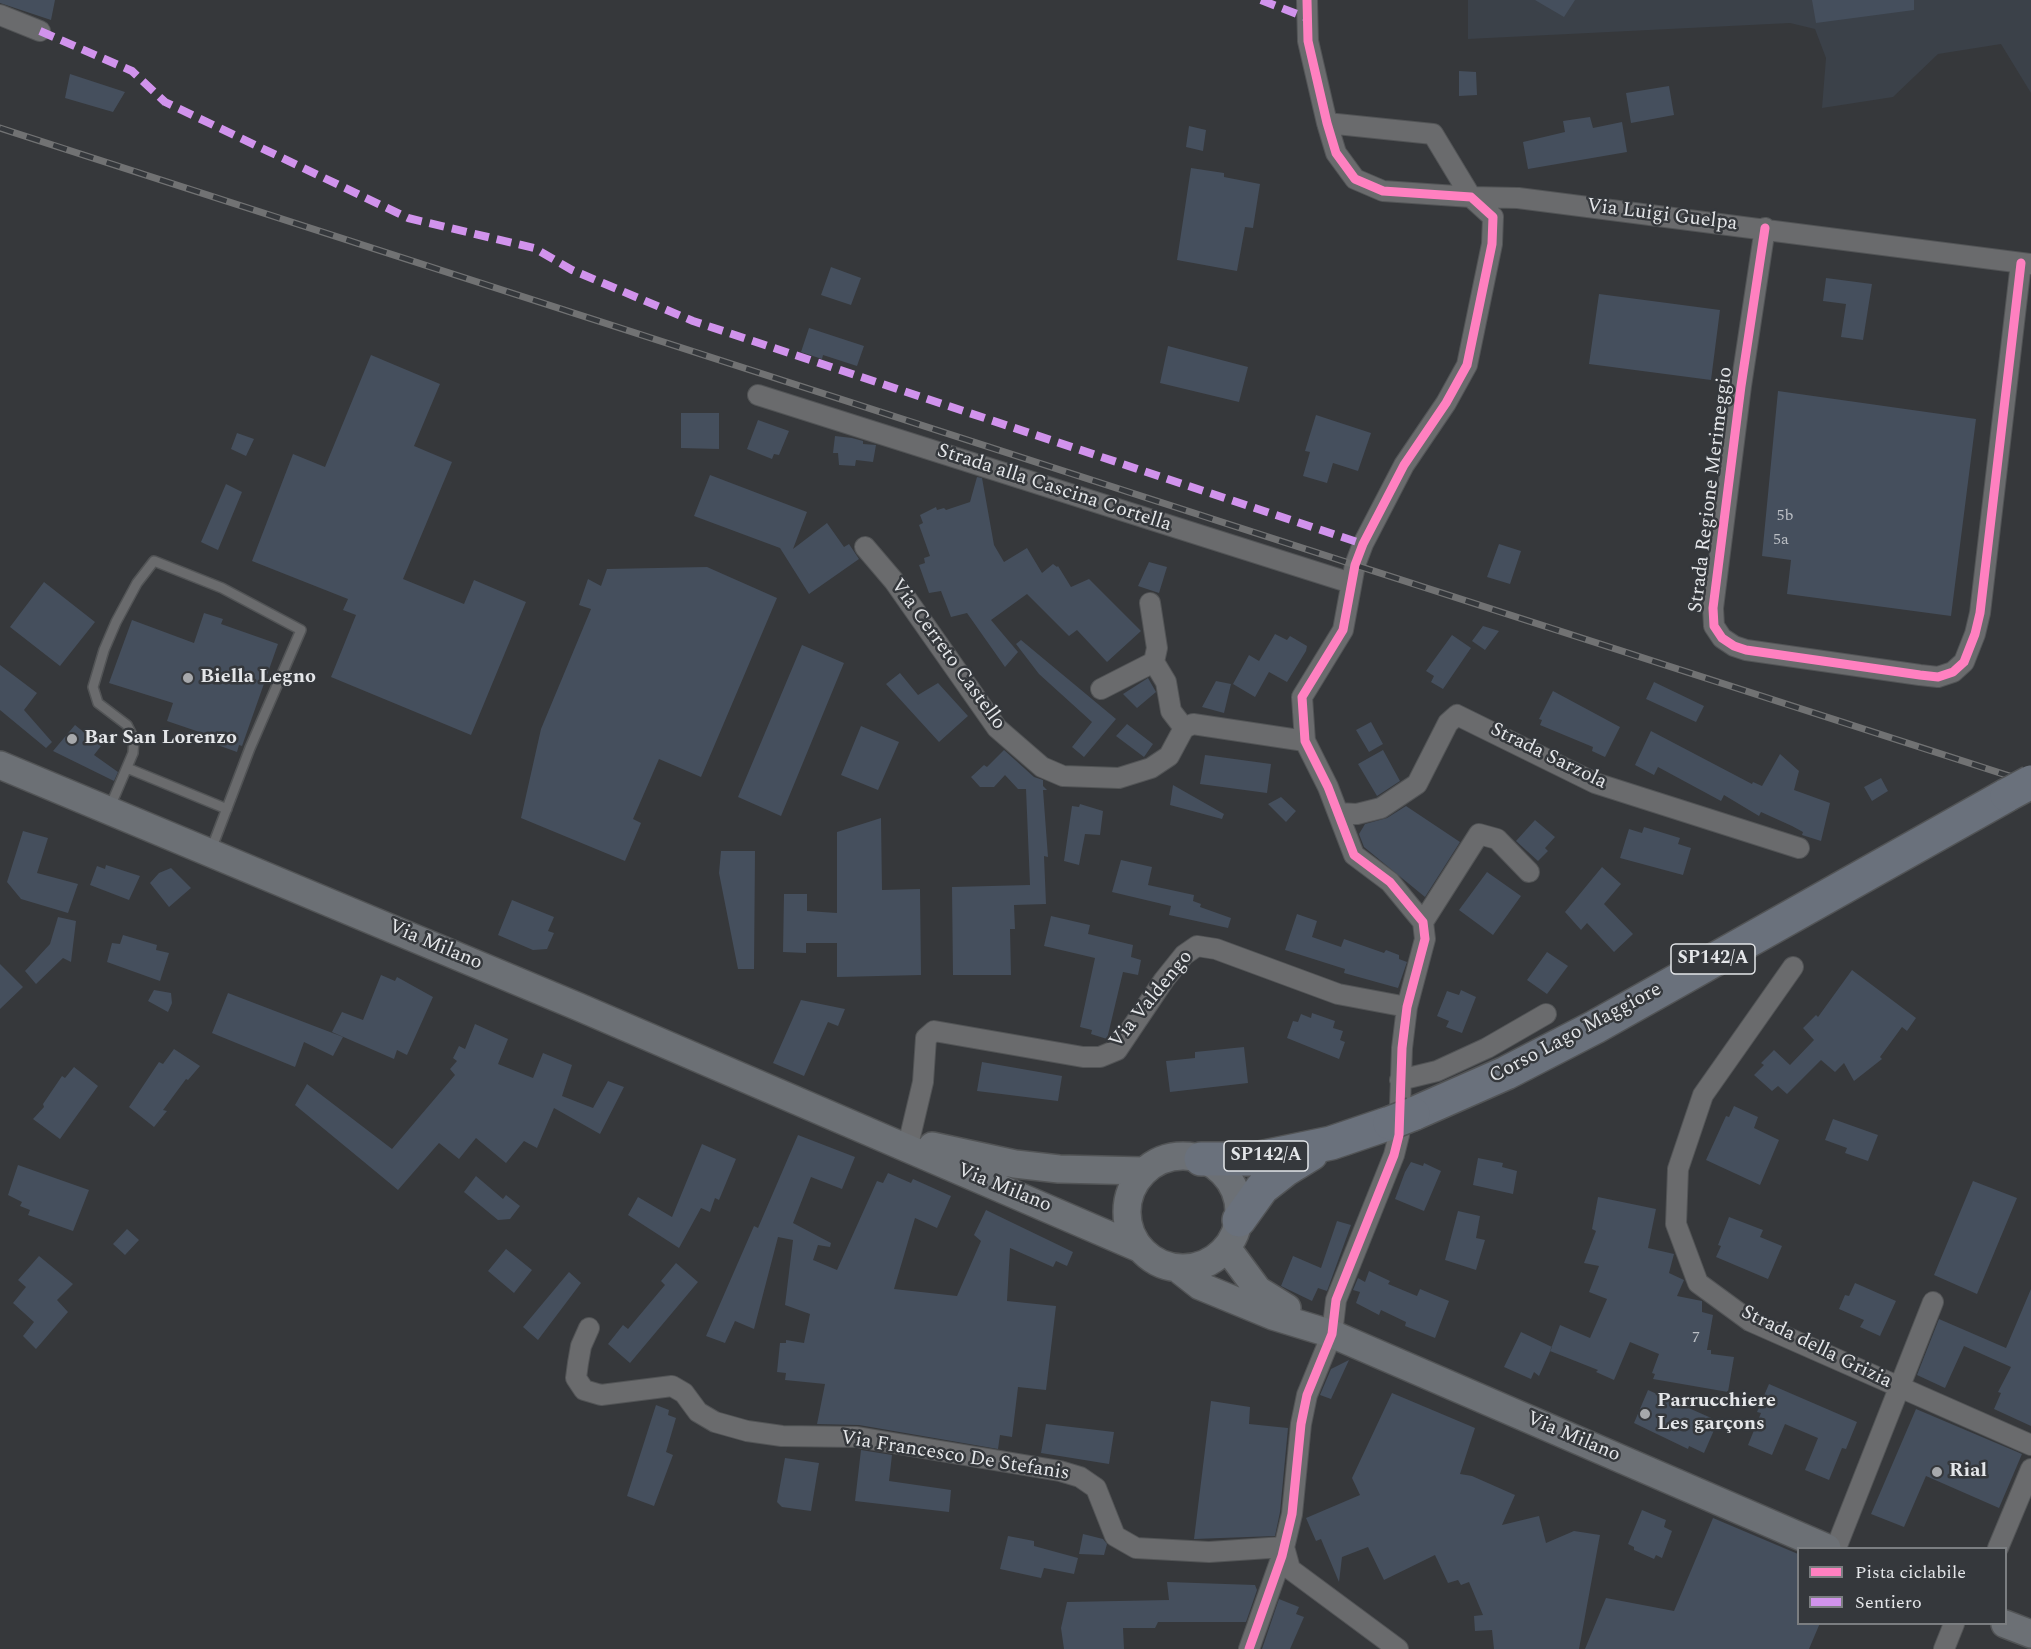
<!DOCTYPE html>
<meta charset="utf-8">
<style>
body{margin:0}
#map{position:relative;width:2031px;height:1649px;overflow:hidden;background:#36383b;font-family:Spectral,serif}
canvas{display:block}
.legend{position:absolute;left:1797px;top:1547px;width:210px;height:78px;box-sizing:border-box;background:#35383c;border:2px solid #7b7e81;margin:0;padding:8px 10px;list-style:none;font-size:18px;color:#e4e6e9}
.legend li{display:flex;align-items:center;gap:12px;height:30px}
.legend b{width:30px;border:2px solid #7b7e81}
</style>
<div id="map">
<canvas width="2031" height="1649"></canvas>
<ul class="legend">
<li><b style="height:8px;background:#ff80c0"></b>Pista ciclabile</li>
<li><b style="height:8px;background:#d193ec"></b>Sentiero</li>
</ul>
</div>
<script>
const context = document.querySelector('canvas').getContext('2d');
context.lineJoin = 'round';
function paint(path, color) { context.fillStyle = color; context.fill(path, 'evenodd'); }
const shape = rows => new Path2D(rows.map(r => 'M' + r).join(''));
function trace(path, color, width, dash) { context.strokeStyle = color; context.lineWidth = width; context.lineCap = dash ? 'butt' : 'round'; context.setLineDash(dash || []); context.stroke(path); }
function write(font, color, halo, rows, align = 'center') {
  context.font = font + ' Spectral,serif'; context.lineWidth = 5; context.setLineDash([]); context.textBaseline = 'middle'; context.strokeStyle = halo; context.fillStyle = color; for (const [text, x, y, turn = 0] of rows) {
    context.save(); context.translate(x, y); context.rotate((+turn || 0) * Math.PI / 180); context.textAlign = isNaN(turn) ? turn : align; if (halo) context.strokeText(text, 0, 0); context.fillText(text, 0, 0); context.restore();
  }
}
paint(shape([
 [1468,0,2031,0,2031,93,2001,44,1938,54,1893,97,1822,108,1826,58,1815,29,1790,23,1468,39]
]), '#3b4149');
paint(shape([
 [0,0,55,0,51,20,0,3],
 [1535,0,1575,0,1564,17],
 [1812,0,1914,0,1914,10,1816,23],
 [1459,71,1476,72,1477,95,1459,96],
 [70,74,125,92,113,112,65,98],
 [1669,86,1674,115,1631,123,1626,93],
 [1590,117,1593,128,1622,122,1627,152,1528,169,1523,142,1565,132,1563,121],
 [1189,126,1206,130,1203,151,1186,147],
 [1191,168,1224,173,1224,177,1260,184,1253,228,1245,227,1237,271,1177,260],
 [831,267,861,278,851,305,821,295],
 [1826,278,1872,284,1863,340,1841,337,1846,304,1823,301],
 [1599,294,1720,310,1711,380,1589,364],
 [809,328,864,346,857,366,823,355,822,359,801,352],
 [1168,346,1248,367,1239,402,1160,383],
 [371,355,440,384,414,446,452,462,403,579,464,604,474,580,526,602,471,735,331,677,356,615,343,610,348,599,252,561,293,454,325,467],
 [1778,391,1976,419,1951,616,1787,594,1791,560,1762,556],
 [681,413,719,413,719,449,681,448],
 [1316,415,1371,433,1358,471,1333,463,1327,483,1303,476,1310,452,1305,451],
 [758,420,789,431,779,455,774,454,772,459,747,449],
 [237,433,254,439,246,456,231,449],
 [835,436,852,438,863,441,863,444,876,445,873,462,856,460,855,466,839,465,838,453,833,453],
 [710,475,807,512,793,549,827,523,844,547,849,544,859,559,809,594,780,548,694,516],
 [977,477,982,478,994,545,1004,562,1027,548,1042,573,1053,564,1057,567,1058,566,1071,587,1089,579,1141,631,1107,662,1077,630,1069,636,1027,594,991,620,1018,652,1005,667,967,613,951,617,941,591,929,593,919,565,925,563,924,558,930,556,919,525,923,523,920,515,936,507,937,510,944,508,946,510,970,502],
 [226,484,242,492,218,550,201,542],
 [1499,544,1521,551,1510,584,1487,577],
 [1149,562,1167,567,1159,593,1138,586],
 [707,567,777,598,701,777,659,759,633,819,641,823,625,861,521,818,541,729,591,609,579,605,588,579,601,586,607,569],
 [44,582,95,622,60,666,10,627],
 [204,613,223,619,221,624,278,644,242,746,239,745,237,752,212,743,214,737,167,721,173,703,109,683,132,620,194,643],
 [1483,626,1499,631,1485,650,1472,641],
 [1275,634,1287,640,1290,636,1307,646,1306,651,1287,682,1269,672,1255,697,1233,684,1249,655,1259,661],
 [1452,635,1471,648,1443,689,1431,682,1434,676,1426,671],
 [1021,640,1116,719,1084,757,1072,747,1092,722,1039,674,1016,644],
 [802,645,844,663,781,816,738,797],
 [0,665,37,693,24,710,52,742,46,748,0,710],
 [900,673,918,695,938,683,968,716,939,742,886,684],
 [1148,678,1156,692,1137,708,1123,694],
 [1216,681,1231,684,1224,713,1202,707],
 [1654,682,1704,706,1696,722,1646,699],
 [1553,691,1620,727,1605,757,1592,751,1593,747,1540,725,1542,720,1539,719],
 [1371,722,1383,744,1369,752,1356,730],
 [1127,724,1153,744,1144,757,1116,736],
 [75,725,101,746,94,755,118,772,114,781,53,751],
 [861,726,899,742,878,790,841,775],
 [1651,731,1752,784,1753,782,1762,786,1780,754,1799,771,1794,790,1830,803,1821,841,1802,835,1803,832,1792,826,1761,812,1759,816,1724,795,1721,801,1658,767,1654,775,1635,765],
 [1004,750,1034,777,1043,780,1043,786,1047,790,1043,790,1048,857,1044,856,1046,904,1014,905,1015,929,1010,929,1011,975,953,975,952,887,1030,885,1026,789,1018,789,1005,775,994,787,980,787,971,777,984,765,987,767],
 [1383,750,1400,781,1377,796,1358,764],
 [1205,755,1271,764,1267,793,1200,784],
 [1881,778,1888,791,1872,801,1864,787],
 [1173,785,1224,814,1222,819,1170,805],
 [1281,797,1296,811,1286,822,1268,804],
 [1080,804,1103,811,1100,835,1085,834,1079,865,1064,861,1072,806,1079,807],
 [1406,806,1460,842,1425,897,1364,847,1359,834,1365,824,1387,818],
 [881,818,882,890,920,889,921,975,837,977,837,943,806,943,806,953,783,952,784,894,807,894,807,911,837,913,837,832],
 [1535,820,1555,837,1545,848,1548,851,1538,861,1516,841],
 [1644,827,1680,838,1678,844,1691,848,1683,875,1620,858,1629,829,1642,833],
 [23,831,48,838,37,873,78,884,68,913,21,899,7,882],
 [721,851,755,851,754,969,738,969,719,873],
 [1121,860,1152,867,1148,885,1194,895,1193,901,1201,904,1200,907,1231,918,1228,928,1169,915,1171,906,1112,892],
 [106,865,140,876,129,900,90,885,97,866,105,869],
 [1602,867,1621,884,1604,904,1633,934,1614,952,1587,923,1581,930,1565,912],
 [171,868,191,888,169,907,150,883,159,873],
 [1487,872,1521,896,1493,935,1459,910],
 [512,900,554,917,548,931,554,933,547,949,533,950,498,935],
 [1297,914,1317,921,1312,937,1341,947,1344,939,1384,953,1386,950,1399,955,1399,959,1407,962,1398,988,1344,973,1345,969,1285,950],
 [1051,916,1090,925,1088,934,1133,945,1131,957,1141,960,1138,975,1123,972,1107,1039,1091,1034,1092,1030,1080,1027,1095,958,1044,946],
 [58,917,76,921,71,962,63,958,36,984,25,971,50,944],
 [123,935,157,945,156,950,169,953,160,981,107,962,112,943,120,944],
 [1547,952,1568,966,1547,994,1527,980],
 [0,964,23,987,0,1009],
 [1852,970,1916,1018,1907,1031,1902,1027,1880,1057,1882,1059,1854,1081,1844,1063,1835,1072,1821,1060,1787,1094,1778,1086,1772,1091,1754,1075,1764,1065,1761,1063,1774,1050,1790,1065,1814,1040,1803,1028,1816,1015,1818,1017],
 [381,975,395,981,397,977,433,997,407,1055,397,1050,394,1059,332,1032,342,1012,363,1020],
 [154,990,171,993,172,1003,168,1012,148,1001],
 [1461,990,1476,997,1462,1033,1446,1027,1449,1021,1437,1016,1447,991,1459,995],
 [228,993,343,1037,333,1056,304,1042,295,1067,212,1033],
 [801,1000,845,1009,838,1026,828,1022,804,1076,773,1063],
 [1312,1013,1335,1021,1333,1028,1343,1031,1340,1040,1345,1042,1339,1059,1287,1038,1293,1021,1298,1022,1301,1014,1311,1018],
 [475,1024,508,1039,498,1064,533,1078,543,1053,572,1065,562,1096,593,1108,608,1081,624,1087,600,1134,554,1108,537,1148,524,1141,506,1163,476,1138,459,1159,439,1143,398,1190,295,1105,307,1084,392,1149,455,1075,450,1069,457,1061,453,1058,459,1046,465,1049],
 [1244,1047,1248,1083,1170,1092,1166,1061,1195,1058,1195,1052],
 [174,1049,200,1066,188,1080,186,1079,163,1110,167,1111,154,1127,129,1107,159,1062,163,1064],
 [982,1062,1062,1076,1058,1101,977,1091],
 [74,1067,98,1086,60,1139,33,1119,44,1107,43,1104,62,1076,65,1078],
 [1734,1106,1758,1117,1754,1128,1779,1140,1760,1185,1706,1160,1726,1116,1729,1117],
 [1833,1119,1878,1135,1868,1161,1845,1153,1847,1148,1825,1140],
 [798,1135,855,1157,842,1189,811,1177,793,1223,831,1243,830,1247,818,1245,813,1260,837,1270,877,1181,883,1183,888,1173,911,1183,913,1179,951,1196,937,1228,915,1218,894,1289,957,1296,981,1241,974,1235,986,1210,1073,1252,1067,1266,1056,1261,1053,1267,1010,1248,1007,1301,1056,1306,1046,1390,1018,1387,1012,1437,1000,1435,998,1449,859,1425,817,1424,825,1384,785,1380,786,1373,777,1372,780,1343,786,1343,786,1340,804,1343,810,1314,785,1305,793,1240,778,1237,754,1329,735,1321,725,1343,706,1336,754,1226,758,1228],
 [702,1144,736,1159,719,1200,715,1198,710,1212,701,1208,679,1248,628,1215,638,1197,672,1217],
 [1478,1158,1503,1163,1502,1167,1517,1171,1513,1194,1473,1185],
 [1411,1162,1423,1166,1424,1163,1441,1171,1424,1211,1395,1199,1405,1172],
 [18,1165,89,1190,73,1231,28,1215,30,1210,20,1206,22,1202,8,1195],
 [476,1176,503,1199,506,1195,520,1206,510,1219,498,1220,464,1192],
 [1973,1181,2017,1198,1977,1294,1934,1275],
 [1598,1197,1656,1209,1648,1248,1674,1254,1669,1273,1684,1280,1677,1296,1702,1301,1702,1312,1713,1315,1707,1350,1711,1350,1711,1354,1734,1357,1728,1392,1653,1379,1655,1374,1652,1373,1659,1354,1630,1342,1614,1380,1596,1372,1598,1370,1550,1351,1560,1325,1590,1338,1607,1299,1589,1292,1599,1266,1584,1263,1596,1231,1592,1229],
 [1458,1211,1480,1216,1476,1238,1485,1240,1476,1270,1445,1260],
 [1729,1217,1763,1230,1760,1237,1782,1246,1768,1279,1716,1257,1721,1246,1718,1245],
 [1337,1221,1351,1225,1327,1291,1318,1288,1312,1301,1281,1286,1293,1256,1321,1268],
 [127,1229,139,1240,125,1255,113,1244],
 [506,1249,532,1270,514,1293,488,1271],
 [39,1256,73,1284,57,1300,68,1312,36,1349,23,1336,34,1322,13,1303,26,1287,18,1280],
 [676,1263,698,1282,630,1363,608,1344,623,1325,628,1329,665,1285,661,1281],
 [1369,1271,1390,1281,1388,1284,1417,1296,1420,1289,1449,1301,1435,1338,1405,1326,1406,1322,1381,1310,1379,1315,1356,1303,1360,1292,1353,1290,1358,1278,1365,1282],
 [569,1272,581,1283,538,1340,523,1327],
 [1855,1283,1896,1301,1880,1336,1860,1327,1864,1320,1839,1309,1845,1295,1849,1296],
 [2031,1289,2031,1426,1994,1409,2001,1393,1998,1392,2011,1367,1964,1346,1945,1388,1917,1375,1939,1319,2006,1348],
 [1521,1332,1552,1347,1539,1376,1534,1372,1531,1379,1504,1367],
 [1349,1360,1331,1399,1320,1395,1331,1369],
 [1769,1384,1857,1422,1846,1449,1842,1448,1829,1480,1805,1470,1818,1438,1785,1424,1772,1455,1748,1445,1761,1413,1757,1412],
 [1648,1390,1718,1421,1704,1453,1689,1446,1688,1449,1634,1423],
 [1392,1393,1475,1428,1460,1474,1472,1476,1515,1495,1502,1525,1539,1516,1546,1543,1574,1531,1600,1535,1579,1649,1494,1649,1492,1630,1475,1631,1474,1616,1483,1615,1469,1582,1461,1585,1458,1580,1448,1583,1435,1555,1384,1580,1368,1547,1342,1557,1339,1582,1321,1539,1316,1541,1306,1518,1360,1495,1352,1478],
 [1211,1401,1250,1407,1249,1424,1288,1428,1280,1512,1275,1536,1194,1539],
 [656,1405,669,1410,668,1415,676,1418,666,1452,673,1455,654,1506,627,1496],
 [1916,1409,2022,1454,1999,1508,1926,1476,1904,1527,1871,1514],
 [1046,1424,1114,1432,1109,1464,1041,1453],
 [861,1450,892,1455,889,1481,951,1490,949,1512,855,1501],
 [785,1458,819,1463,811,1511,782,1507,777,1502],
 [1642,1510,1666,1520,1664,1527,1672,1531,1662,1558,1656,1555,1654,1559,1634,1550,1634,1547,1628,1544],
 [1713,1518,1798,1554,1798,1623,1820,1623,1809,1649,1585,1649,1606,1598,1674,1611],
 [1083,1534,1103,1539,1107,1544,1104,1555,1079,1554],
 [1008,1536,1034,1541,1034,1546,1078,1558,1074,1574,1044,1568,1041,1578,1000,1569],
 [1167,1582,1255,1585,1257,1590,1246,1622,1158,1622,1155,1628,1123,1628,1124,1649,1064,1649,1061,1628,1067,1602,1169,1600],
 [1279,1599,1299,1607,1296,1614,1304,1617,1290,1649,1262,1649]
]), '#454f5d');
const lane = shape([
 [127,768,227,809],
 [110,807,133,753,134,739,127,725,98,703,93,687,104,650,116,622,137,583,154,561,222,588,301,630,250,748,211,850]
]);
const street = shape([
 [0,15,40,31],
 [1327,123,1433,134,1471,197,1518,198,2031,264],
 [1765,228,1741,386,1713,608,1714,626,1722,638,1734,646,1746,650,1920,675,1938,677,1953,672,1964,662,1975,634,1980,613,2021,263],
 [758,395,1351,583],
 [865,547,894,581,997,728,1042,767,1063,776,1119,778,1151,768,1169,756,1184,728,1193,724,1305,741],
 [1150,603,1157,648,1154,662,1166,682,1171,711,1184,728],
 [1101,689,1154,662],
 [1338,813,1357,814,1381,808,1417,784,1448,723,1457,715,1595,783,1799,848],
 [1423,922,1479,834,1497,839,1529,872],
 [1793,967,1703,1095,1678,1169,1676,1224,1698,1283,1750,1321,2031,1445],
 [1400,1080,1437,1071,1487,1048,1546,1014],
 [909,1141,923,1082,926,1038,934,1031,1083,1057,1100,1057,1117,1050,1164,980,1184,955,1197,946,1216,949,1338,994,1407,1007],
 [589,1328,581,1346,578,1363,576,1378,584,1390,601,1395,672,1386,684,1393,698,1412,715,1422,747,1431,782,1436,857,1437,1060,1471,1080,1477,1096,1488,1115,1536,1136,1548,1209,1552,1284,1547,1290,1569,1398,1649],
 [1836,1548,1933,1302],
 [1998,1548,2031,1469],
 [1249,1649,1282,1556,1292,1514,1301,1424,1307,1395,1332,1334,1336,1300,1394,1155,1399,1135,1402,1048,1407,1007,1425,939,1423,922,1390,882,1354,855,1328,787,1305,741,1302,697,1343,630,1355,565,1363,544,1404,465,1446,403,1467,365,1492,244,1493,217,1471,197,1383,191,1355,179,1336,153,1327,123,1308,41,1307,0],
 [1944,1649,1954,1624]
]);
const secondary = shape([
 [0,765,579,1007,1139,1248],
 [932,1146,1015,1164,1059,1169,1144,1171],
 '1127 1212a56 56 0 1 1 112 0a56 56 0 1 1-112 0Z',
 [1227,1248,1258,1290,1287,1308],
 [1177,1268,1200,1286,1273,1316,1332,1334,1827,1548],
 [2005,1624,2031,1634]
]);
const highway = shape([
 [1413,1114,1506,1073,1595,1027,2007,795],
 [1201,1159,1254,1159,1331,1143,1390,1123],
 [1239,1220,1262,1188,1285,1170,1311,1154]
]);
trace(lane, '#525456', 12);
trace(street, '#525456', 22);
trace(secondary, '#525456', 30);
trace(highway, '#525456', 36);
trace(lane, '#6a6b6d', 9);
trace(street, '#6a6b6d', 20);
trace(secondary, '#6c7075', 27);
trace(highway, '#6a717c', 33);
const rail = shape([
 [0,128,2031,783]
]);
trace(rail, '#717273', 7);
trace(rail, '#35383c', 4.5, [14]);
const highwayBridge = shape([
 [2007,795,2031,782],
 [1390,1123,1413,1114]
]);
trace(highwayBridge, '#525456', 36, []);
trace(highwayBridge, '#6a717c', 33);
trace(shape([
 [1261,0,1307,18],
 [40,31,132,71,165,102,408,218,534,248,572,270,693,321,1363,544]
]), '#d193ec', 8, [15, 8]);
trace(shape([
 [1765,228,1741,386,1713,608,1714,626,1722,638,1734,646,1746,650,1920,675,1938,677,1953,672,1964,662,1975,634,1980,613,2021,263],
 [1249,1649,1282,1556,1292,1514,1301,1424,1307,1395,1332,1334,1336,1300,1394,1155,1399,1135,1402,1048,1407,1007,1425,939,1423,922,1390,882,1354,855,1328,787,1305,741,1302,697,1343,630,1355,565,1363,544,1404,465,1446,403,1467,365,1492,244,1493,217,1471,197,1383,191,1355,179,1336,153,1327,123,1308,41,1307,0]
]), '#ff80c0', 9);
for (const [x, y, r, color] of [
 [188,678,6,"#a7a9ac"],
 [72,739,6,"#a7a9ac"],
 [1645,1414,6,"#a7a9ac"],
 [1937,1472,6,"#a7a9ac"]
]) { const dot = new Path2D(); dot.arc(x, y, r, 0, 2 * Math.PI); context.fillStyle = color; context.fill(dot); trace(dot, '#35383c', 2); }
write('16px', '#bcc0c6', null, [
 ["5b",1785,517],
 ["5a",1781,541],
 ["7",1696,1339]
]);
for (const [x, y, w] of [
 [1713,959,84],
 [1266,1156,84]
]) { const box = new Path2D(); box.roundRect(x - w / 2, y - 15, w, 30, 4.5); context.fillStyle = '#35383c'; context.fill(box); trace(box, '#e4e6e9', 1.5); }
write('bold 18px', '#e4e6e9', null, [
 ["SP142/A",1713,959],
 ["SP142/A",1266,1156]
]);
write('20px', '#e4e6e9', '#35383c', [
 ["Via Luigi Guelpa",1662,216,7],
 ["Strada alla Cascina Cortella",1054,489,18],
 ["Strada Regione Merimeggio",1712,490,-83],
 ["Via Cerreto Castello",947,655,54],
 ["Strada Sarzola",1548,757,26],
 ["Via Milano",435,946,23],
 ["Via Valdengo",1152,1000,-51],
 ["Corso Lago Maggiore",1576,1034,-28],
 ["Via Milano",1004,1189,22],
 ["Strada della Grizia",1816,1348,26],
 ["Via Milano",1573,1438,23],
 ["Via Francesco De Stefanis",955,1457,9]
]);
write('bold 20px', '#e4e6e9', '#35383c', [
 ["Biella Legno",200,678],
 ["Bar San Lorenzo",84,739],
 ["Parrucchiere",1657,1402],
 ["Les garçons",1657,1425],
 ["Rial",1949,1472]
], 'left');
</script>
